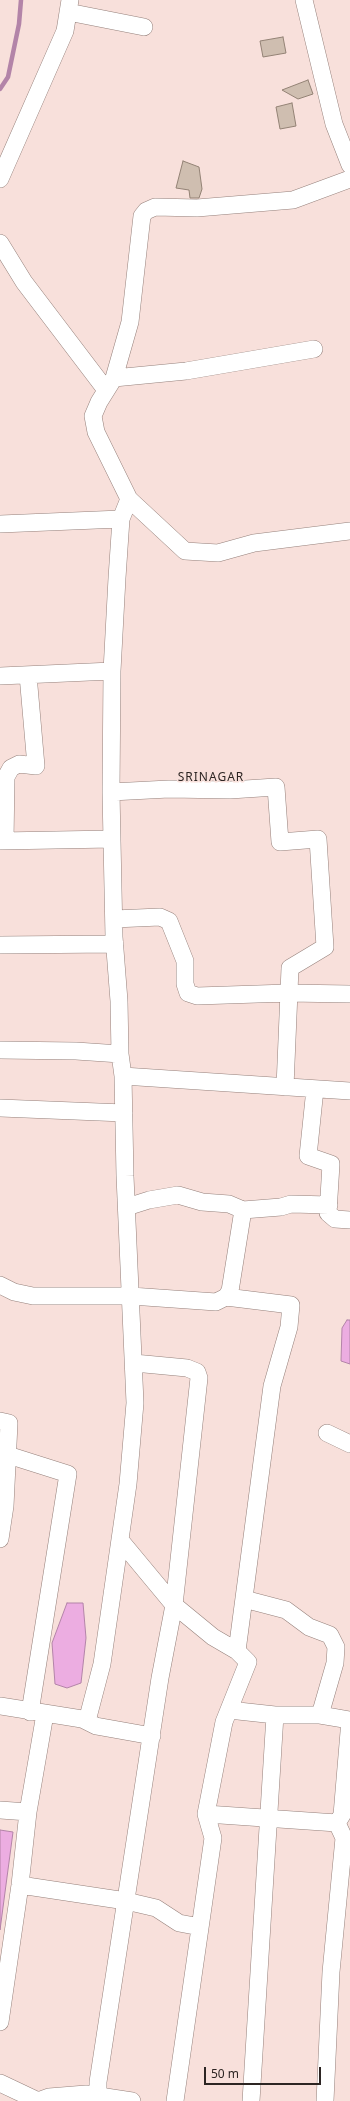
<!DOCTYPE html>
<style>
body{margin:0}
#map{position:relative;width:350px;height:2101px;overflow:hidden;background:#f8e0db;font-family:"Noto Sans",sans-serif}
canvas{display:block}
.scale{position:absolute;left:204px;top:2067px;width:117px;height:18px;box-sizing:border-box;border:2px solid #2d2523;border-top:0;padding-left:5px;font-size:12px;line-height:14px;white-space:nowrap;color:#2d2523;-webkit-text-stroke:3px #f8e0db;paint-order:stroke}
</style>
<div id="map">
<canvas width="350" height="2101"></canvas>
<div class="scale">50 m</div>
</div>
<script>
const context = document.querySelector('canvas').getContext('2d');
context.lineJoin = 'round';
function paint(path, color) { context.fillStyle = color; context.fill(path, 'evenodd'); }
const shape = rows => new Path2D(rows.map(r => 'M' + r).join(''));
function trace(path, color, width, dash) { context.strokeStyle = color; context.lineWidth = width; context.lineCap = dash ? 'butt' : 'round'; context.setLineDash(dash || []); context.stroke(path); }
function write(font, color, halo, rows, align = 'center') {
  context.font = font + ' "Noto Sans",sans-serif'; context.lineWidth = 3; context.setLineDash([]); context.textBaseline = 'middle'; context.strokeStyle = halo; context.fillStyle = color; for (const [text, x, y, turn = 0] of rows) {
    context.save(); context.translate(x, y); context.rotate((+turn || 0) * Math.PI / 180); context.textAlign = isNaN(turn) ? turn : align; if (halo) context.strokeText(text, 0, 0); context.fillText(text, 0, 0); context.restore();
  }
}
const water = shape([
 [347,1320,350,1320,350,1364,341,1361,342,1328,347,1320],
 [67,1603,83,1603,86,1638,81,1683,67,1688,55,1684,52,1643,67,1603],
 [0,1830,13,1832,0,1930,0,1830]
]);
paint(water, '#ecade1');
trace(water, '#b384a8', 1);
trace(shape([
 [0,89,8,77,19,24,21,0]
]), '#b384a8', 4.5);
const building = shape([
 [283,37,286,53,263,57,260,41,283,37],
 [308,80,313,94,298,99,282,90,308,80],
 [292,103,296,126,280,129,276,107,292,103],
 [183,161,199,167,202,189,199,198,190,198,189,190,176,188,183,161]
]);
paint(building, '#cfbeb0');
trace(building, '#938275', 1);
const minor = shape([
 [304,0,334,124,350,165],
 [68,12,144,27],
 [0,179,65,31,70,0],
 [350,179,293,200,197,208,155,207,146,211,142,216,130,322,114,378,99,402,93,416,96,432,129,499,185,551,218,553,254,543,350,531],
 [0,243,24,282,106,390],
 [114,378,186,371,314,349],
 [0,524,121,519],
 [0,676,112,671],
 [111,792,169,789,230,790,276,787,280,842,318,839,325,947,290,968,285,1087],
 [0,841,112,839],
 [5,841,6,777,11,768,19,764,36,766,28,675],
 [114,919,160,917,169,921,185,961,185,984,188,993,197,996,288,993,350,994],
 [0,945,115,944],
 [0,1050,76,1051,120,1054],
 [123,1076,350,1091],
 [315,1089,308,1156,331,1164,328,1213,335,1219,350,1220],
 [0,1108,124,1113],
 [127,1207,149,1200,178,1195,202,1202,229,1204,243,1210],
 [0,1285,14,1292,33,1296,131,1296,216,1302,226,1297,230,1291,243,1210,281,1207,291,1204,329,1205],
 [226,1297,291,1305,289,1327,272,1386,237,1651],
 [0,1421,9,1423,5,1506,0,1539],
 [327,1433,350,1444],
 [8,1455,68,1474,30,1712],
 [120,1540,174,1605,213,1637,237,1651,248,1662,224,1722,206,1814,213,1838,175,2101],
 [244,1599,286,1610,309,1627,330,1635,336,1647,335,1663,320,1715],
 [0,1706,82,1719,96,1726,152,1736],
 [229,1710,275,1715,320,1715,350,1720],
 [87,1721,102,1664,128,1484,135,1403,125,1176,123,1076,120,1054,119,1001,114,937,111,792,112,671,117,578,121,519,129,499],
 [0,1810,28,1812],
 [206,1814,337,1823],
 [20,1885,126,1901,156,1908,179,1923,200,1927],
 [0,2022,20,1885,28,1812,45,1714],
 [0,2083,38,2101],
 [98,2095,98,2082,160,1678,174,1605,199,1378,197,1372,187,1368,134,1363],
 [38,2101,49,2097,86,2094,132,2101],
 [251,2101,275,1715],
 [325,2101,331,1972,344,1838,337,1823,342,1815,350,1720]
]);
trace(minor, '#95807b', 18);
trace(minor, '#fff', 17);
context.letterSpacing = '1px';
write('12px', '#2d2523', '#f8e0db', [
 ["SRINAGAR",211,778]
]);
context.letterSpacing = '0px';
</script>
